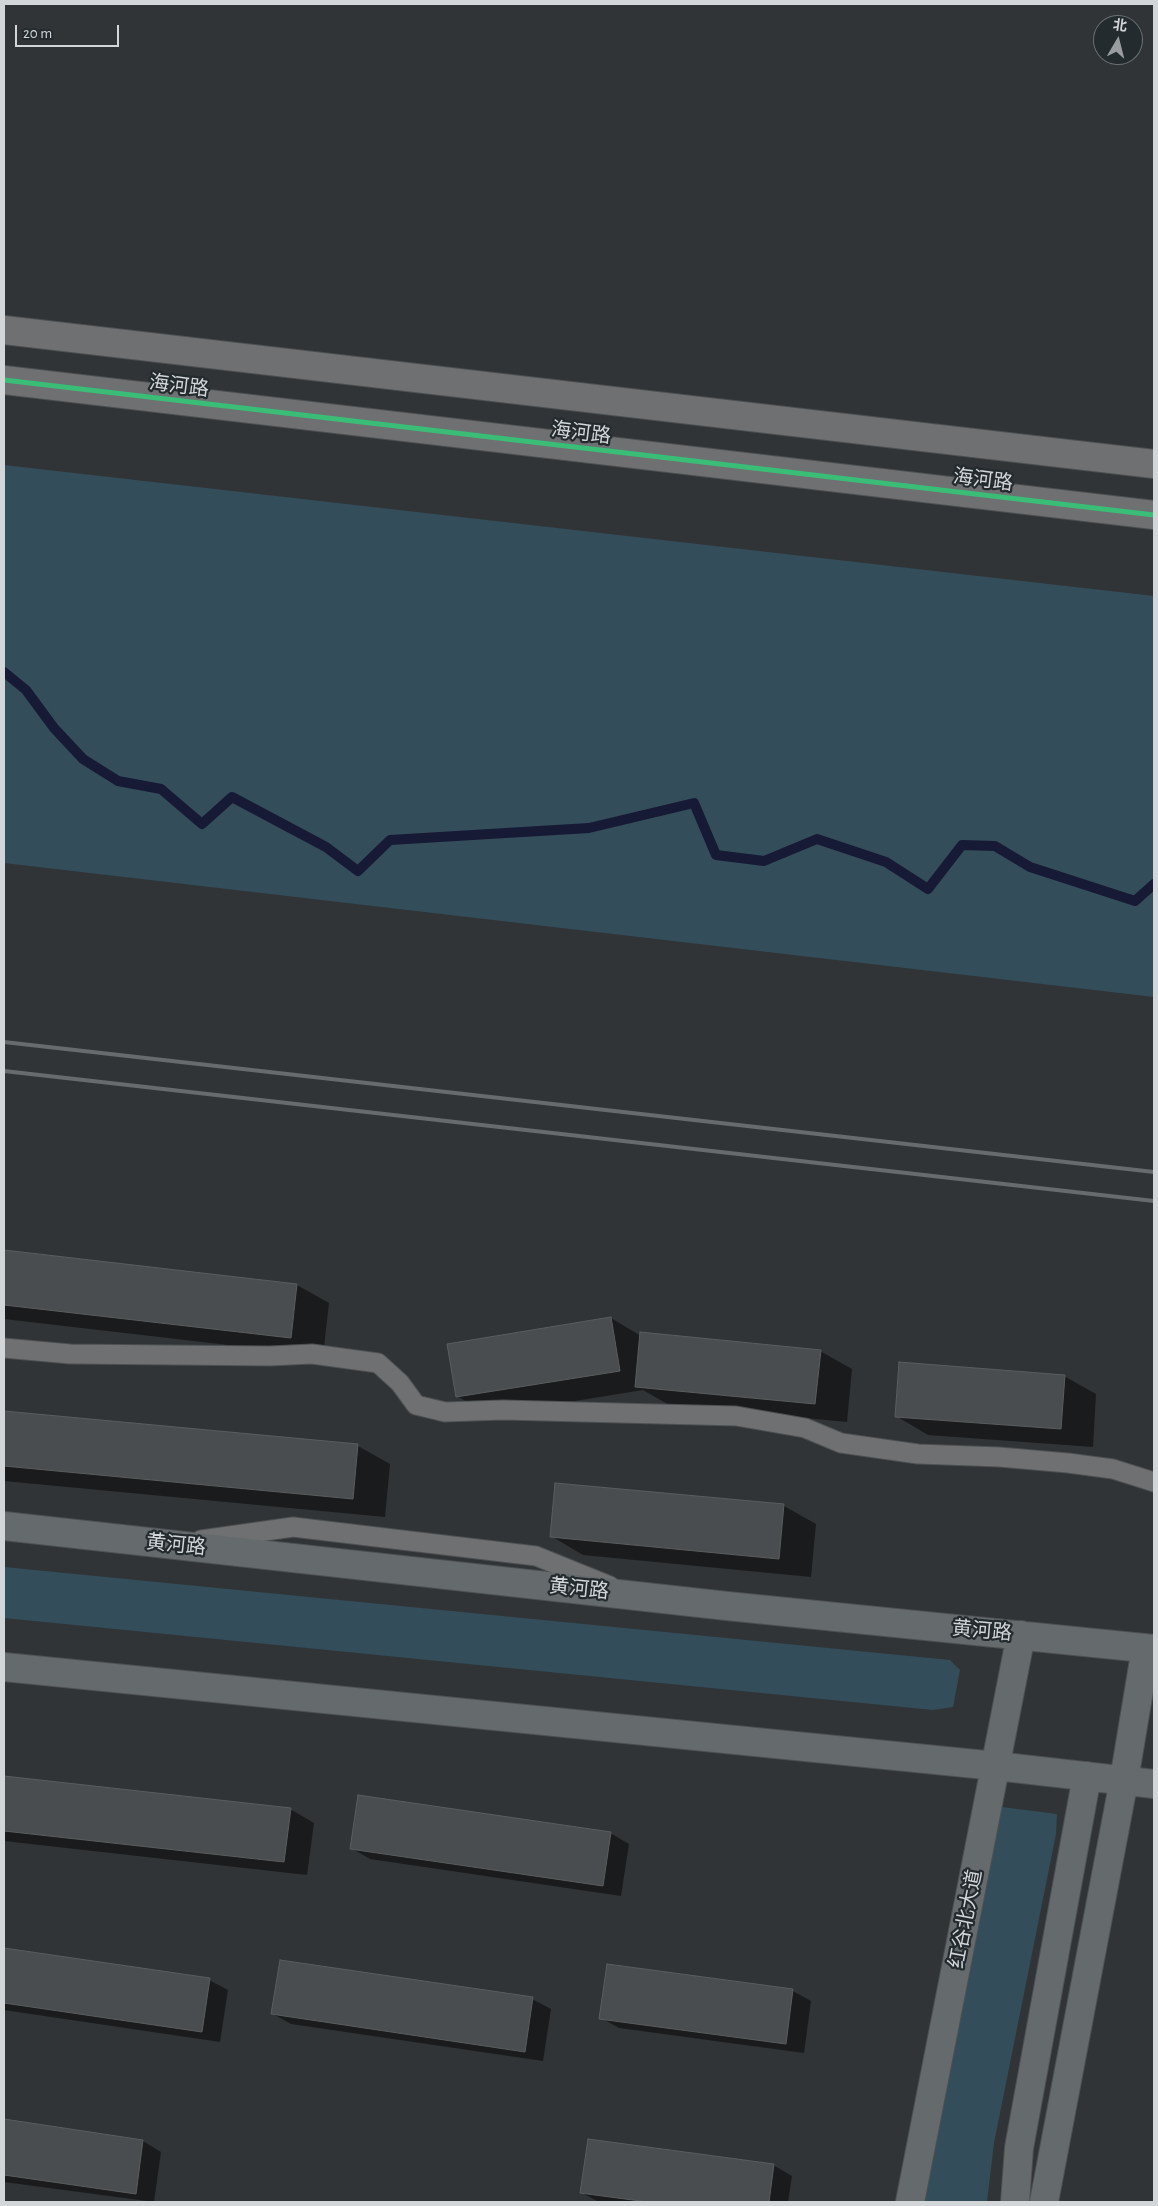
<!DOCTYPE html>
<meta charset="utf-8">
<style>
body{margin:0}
#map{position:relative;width:1158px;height:2206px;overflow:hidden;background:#303436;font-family:"Alegreya Sans","Noto Sans SC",sans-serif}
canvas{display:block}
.frame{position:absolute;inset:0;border:5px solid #d2d6d9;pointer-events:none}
.north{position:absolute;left:1093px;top:15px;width:50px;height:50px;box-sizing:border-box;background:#242b2e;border:1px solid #6a6f72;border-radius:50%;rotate:8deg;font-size:14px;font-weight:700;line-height:20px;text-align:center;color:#d2d6d9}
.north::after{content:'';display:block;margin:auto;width:18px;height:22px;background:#999da0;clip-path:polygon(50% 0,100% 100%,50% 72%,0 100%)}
.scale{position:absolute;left:15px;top:25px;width:104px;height:22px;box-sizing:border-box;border:2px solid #d2d6d9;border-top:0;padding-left:6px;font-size:15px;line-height:18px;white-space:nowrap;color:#d2d6d9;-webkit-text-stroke:4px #242b2e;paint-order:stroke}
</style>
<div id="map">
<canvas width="1158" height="2206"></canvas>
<div class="frame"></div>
<div class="north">北</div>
<div class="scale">20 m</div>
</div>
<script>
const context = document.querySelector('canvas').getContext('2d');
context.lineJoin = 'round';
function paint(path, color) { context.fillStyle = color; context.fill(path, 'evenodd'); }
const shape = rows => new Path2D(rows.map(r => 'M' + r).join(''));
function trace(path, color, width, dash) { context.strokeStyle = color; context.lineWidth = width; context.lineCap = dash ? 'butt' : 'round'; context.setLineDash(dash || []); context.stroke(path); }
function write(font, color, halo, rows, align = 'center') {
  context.font = font + ' "Alegreya Sans","Noto Sans SC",sans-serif'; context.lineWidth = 4.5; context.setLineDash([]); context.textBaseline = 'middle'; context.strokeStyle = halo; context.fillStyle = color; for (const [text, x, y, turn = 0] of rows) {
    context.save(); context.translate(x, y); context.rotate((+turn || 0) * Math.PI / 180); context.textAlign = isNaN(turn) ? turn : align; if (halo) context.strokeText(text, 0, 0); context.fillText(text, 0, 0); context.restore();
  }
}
paint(shape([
 [4,465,1154,596,1154,997,4,863],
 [4,1567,950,1660,960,1670,953,1707,933,1710,4,1618],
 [1002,1807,1057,1814,1056,1834,994,2143,987,2202,921,2202,993,1820]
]), '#344d5b');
paint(shape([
 [4,1251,297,1285,329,1303,323,1356,4,1319],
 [611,1318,641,1336,820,1351,852,1369,847,1422,669,1405,643,1390,489,1415,457,1396],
 [1064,1376,1096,1394,1093,1447,928,1435,896,1416],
 [4,1413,358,1446,390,1464,385,1517,4,1481],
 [784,1506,816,1524,811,1577,583,1555,551,1536],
 [4,1777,290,1809,314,1823,307,1875,4,1841],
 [610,1833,629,1844,621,1896,370,1859,351,1848],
 [4,1949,209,1980,228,1990,220,2042,4,2010],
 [793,1991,811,2001,804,2053,619,2028,601,2018],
 [532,1999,551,2009,543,2061,291,2024,273,2014],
 [4,2121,143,2141,161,2152,154,2202,4,2182],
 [773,2165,792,2176,788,2202,599,2202,582,2193]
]), '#0007');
trace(shape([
 [4,672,26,690,54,728,83,759,118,781,161,789,202,824,232,797,326,847,358,871,390,840,589,828,694,803,716,855,764,861,817,839,886,862,928,889,962,845,995,846,1030,867,1135,901,1154,884]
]), '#171a35', 10);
const building = shape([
 [4,1250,297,1284,291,1338,4,1305,4,1250],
 [611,1317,620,1371,456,1397,447,1344,611,1317],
 [640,1332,821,1350,815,1404,635,1387,640,1332],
 [899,1362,1065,1375,1061,1429,895,1417,899,1362],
 [4,1411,358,1444,353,1499,4,1466,4,1411],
 [555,1483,784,1504,779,1559,550,1537,555,1483],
 [4,1776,291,1808,284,1862,4,1831,4,1776],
 [358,1795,611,1832,603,1886,350,1849,358,1795],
 [4,1948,210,1978,202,2032,4,2003,4,1948],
 [280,1960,533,1997,525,2052,271,2014,280,1960],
 [607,1964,793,1989,786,2044,599,2019,607,1964],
 [4,2119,143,2140,136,2194,4,2175,4,2119],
 [588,2139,774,2164,769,2202,648,2202,580,2193,588,2139]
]);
paint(building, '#4a4d4f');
trace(building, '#5a5d5e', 1);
const service = shape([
 [4,1348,70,1354,270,1356,312,1354,378,1363,400,1383,416,1405,445,1412,503,1410,736,1416,805,1428,841,1443,918,1454,999,1457,1068,1463,1113,1469,1154,1482],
 [201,1540,293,1527,536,1556,610,1586]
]);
const tertiary = shape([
 [4,330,1154,464],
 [4,380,1154,515]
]);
const secondary = shape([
 [4,1526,727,1606,1154,1649],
 [4,1667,996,1766,1154,1784],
 [910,2202,1021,1635],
 [1015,2202,1019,2148,1087,1776],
 [1044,2202,1124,1780,1146,1648]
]);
trace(service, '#4d5052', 21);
trace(tertiary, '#4d5052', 30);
trace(secondary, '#4d5052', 30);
trace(service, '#6e7072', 19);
trace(tertiary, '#6e7072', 28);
trace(secondary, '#656a6d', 28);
trace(shape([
 [4,1042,1154,1172],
 [4,1071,1154,1201]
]), '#686b6d', 4);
trace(shape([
 [4,380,1154,515]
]), '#3abd76', 5);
write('20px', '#d2d6d9', '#242b2e', [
 ["海河路",179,386,7],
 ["海河路",581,433,7],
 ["海河路",983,480,7],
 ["黄河路",176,1545,6],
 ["黄河路",579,1589,6],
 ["黄河路",982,1631,5],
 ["红谷北大道",966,1919,-79]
]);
</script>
